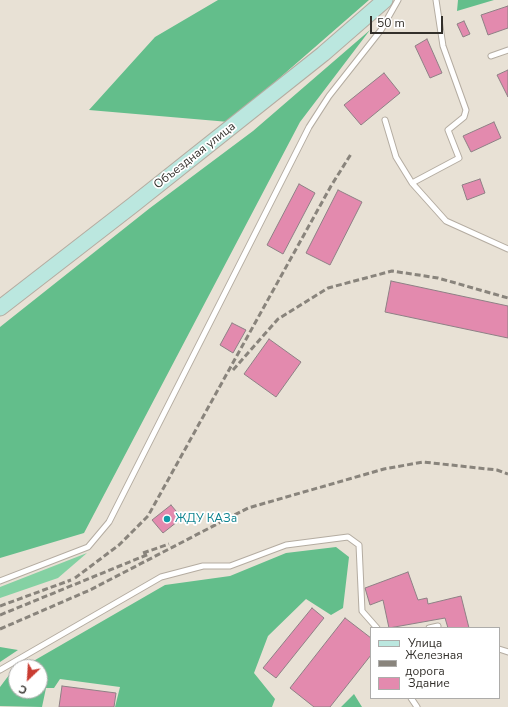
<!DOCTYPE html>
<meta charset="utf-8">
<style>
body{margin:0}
#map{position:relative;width:508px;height:707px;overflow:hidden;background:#e8e1d5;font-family:"Nunito Sans",sans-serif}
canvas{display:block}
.legend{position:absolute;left:370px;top:627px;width:130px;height:72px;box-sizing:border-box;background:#fff;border:1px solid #adacaa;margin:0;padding:5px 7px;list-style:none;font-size:12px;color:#33302b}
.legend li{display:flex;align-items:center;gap:8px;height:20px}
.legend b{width:20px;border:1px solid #adacaa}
.north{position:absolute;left:8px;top:659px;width:40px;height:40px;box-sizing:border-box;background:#fff;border:1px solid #adacaa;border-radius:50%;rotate:205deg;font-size:11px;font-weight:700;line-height:16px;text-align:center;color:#33302b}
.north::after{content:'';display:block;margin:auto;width:14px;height:18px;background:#c93c32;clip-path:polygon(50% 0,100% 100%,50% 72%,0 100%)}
.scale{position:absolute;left:370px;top:16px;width:73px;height:18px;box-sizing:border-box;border:2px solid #33302b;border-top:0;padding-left:5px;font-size:12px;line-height:14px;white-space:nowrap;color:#33302b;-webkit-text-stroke:3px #fff;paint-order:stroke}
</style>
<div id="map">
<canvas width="508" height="707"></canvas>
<ul class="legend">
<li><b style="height:5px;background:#bbe7df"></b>Улица</li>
<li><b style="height:5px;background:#89847c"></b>Железная дорога</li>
<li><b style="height:11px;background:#e38aae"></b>Здание</li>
</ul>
<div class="north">С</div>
<div class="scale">50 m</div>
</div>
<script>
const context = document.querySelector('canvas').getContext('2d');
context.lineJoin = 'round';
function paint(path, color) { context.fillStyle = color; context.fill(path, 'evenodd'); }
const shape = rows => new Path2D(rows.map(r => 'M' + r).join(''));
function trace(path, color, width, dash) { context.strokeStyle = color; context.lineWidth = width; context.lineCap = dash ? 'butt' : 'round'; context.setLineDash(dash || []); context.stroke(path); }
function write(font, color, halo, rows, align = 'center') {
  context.font = font + ' "Nunito Sans",sans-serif'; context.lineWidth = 3.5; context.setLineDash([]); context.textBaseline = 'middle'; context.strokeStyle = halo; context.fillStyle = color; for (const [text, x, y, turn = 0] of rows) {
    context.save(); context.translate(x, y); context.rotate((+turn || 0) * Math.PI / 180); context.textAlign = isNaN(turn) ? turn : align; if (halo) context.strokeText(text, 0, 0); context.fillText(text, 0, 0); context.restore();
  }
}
paint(shape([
 [87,553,58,578,0,598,0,587]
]), '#84d1a3');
paint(shape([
 [218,0,369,0,229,122,89,110,155,37],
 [458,0,494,0,457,11],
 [370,30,300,122,84,533,0,558,0,327,150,208,253,131],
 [336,547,349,557,343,608,331,615,306,599,268,636,254,673,275,699,272,707,115,707,120,687,60,679,54,688,46,688,42,707,0,706,0,687,9,675,16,671,16,691,40,691,40,667,23,667,165,585,230,576,286,553],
 [0,647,18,650,0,662],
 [354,694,362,707,341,707]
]), '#63be8b');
const building = shape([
 [508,6,508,28,488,35,481,15,508,6],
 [464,21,470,34,463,37,457,24,464,21],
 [427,39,442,73,430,78,415,46,427,39],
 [508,70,508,97,497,75,508,70],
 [384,73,400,93,361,125,344,105,384,73],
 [494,122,501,138,471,152,463,136,494,122],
 [480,179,485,193,467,200,462,185,480,179],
 [299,184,315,193,283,254,267,245,299,184],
 [338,190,362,202,330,265,306,253,338,190],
 [391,281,508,306,508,338,385,312,391,281],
 [232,323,246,330,233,353,220,345,232,323],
 [269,339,301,362,276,397,244,374,269,339],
 [171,505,182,518,163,533,152,520,171,505],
 [408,572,418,600,427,598,428,604,461,596,469,628,448,628,445,618,389,628,383,600,370,605,365,588,408,572],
 [312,608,324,618,276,678,263,668,312,608],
 [345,618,371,638,371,655,330,707,314,707,290,688,345,618],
 [62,686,116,693,114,707,59,707,62,686]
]);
paint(building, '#e38aae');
trace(building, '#8e8085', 1);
const lane = shape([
 [436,0,443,46,466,110,464,117,448,130,459,158,412,183,446,221,508,249],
 [491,56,508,50],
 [385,120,396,157,412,183],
 [0,581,88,547,109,522,309,127,329,96,381,30,398,0],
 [429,628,438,626],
 [499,649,508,652],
 [0,670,161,577,203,566,230,566,286,545,348,537,359,545,362,611,377,628],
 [411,698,417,707]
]);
const secondary = shape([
 [0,308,133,205,323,54,385,0]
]);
trace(lane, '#b4aca1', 7);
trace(secondary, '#b4aca1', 17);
trace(lane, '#fff', 5);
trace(secondary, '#bbe7df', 15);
trace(shape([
 [233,370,278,319,328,288,392,271,438,278,508,298],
 [143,553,169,544],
 [75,578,119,545,148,516,331,186,351,154],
 [0,606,71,580],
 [0,615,149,554],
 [0,629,90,590,248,508,384,469,423,462,497,470,508,474]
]), '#89847c', 3, [6, 3]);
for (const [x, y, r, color] of [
 [167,519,4,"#0f9aa8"]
]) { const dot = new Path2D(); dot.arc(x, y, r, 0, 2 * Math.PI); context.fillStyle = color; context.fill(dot); trace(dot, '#fff', 1.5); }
write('12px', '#33302b', '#fff', [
 ["Объездная улица",195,156,-38]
]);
write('12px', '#0d838f', '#fff', [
 ["ЖДУ КАЗа",175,519]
], 'left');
</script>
